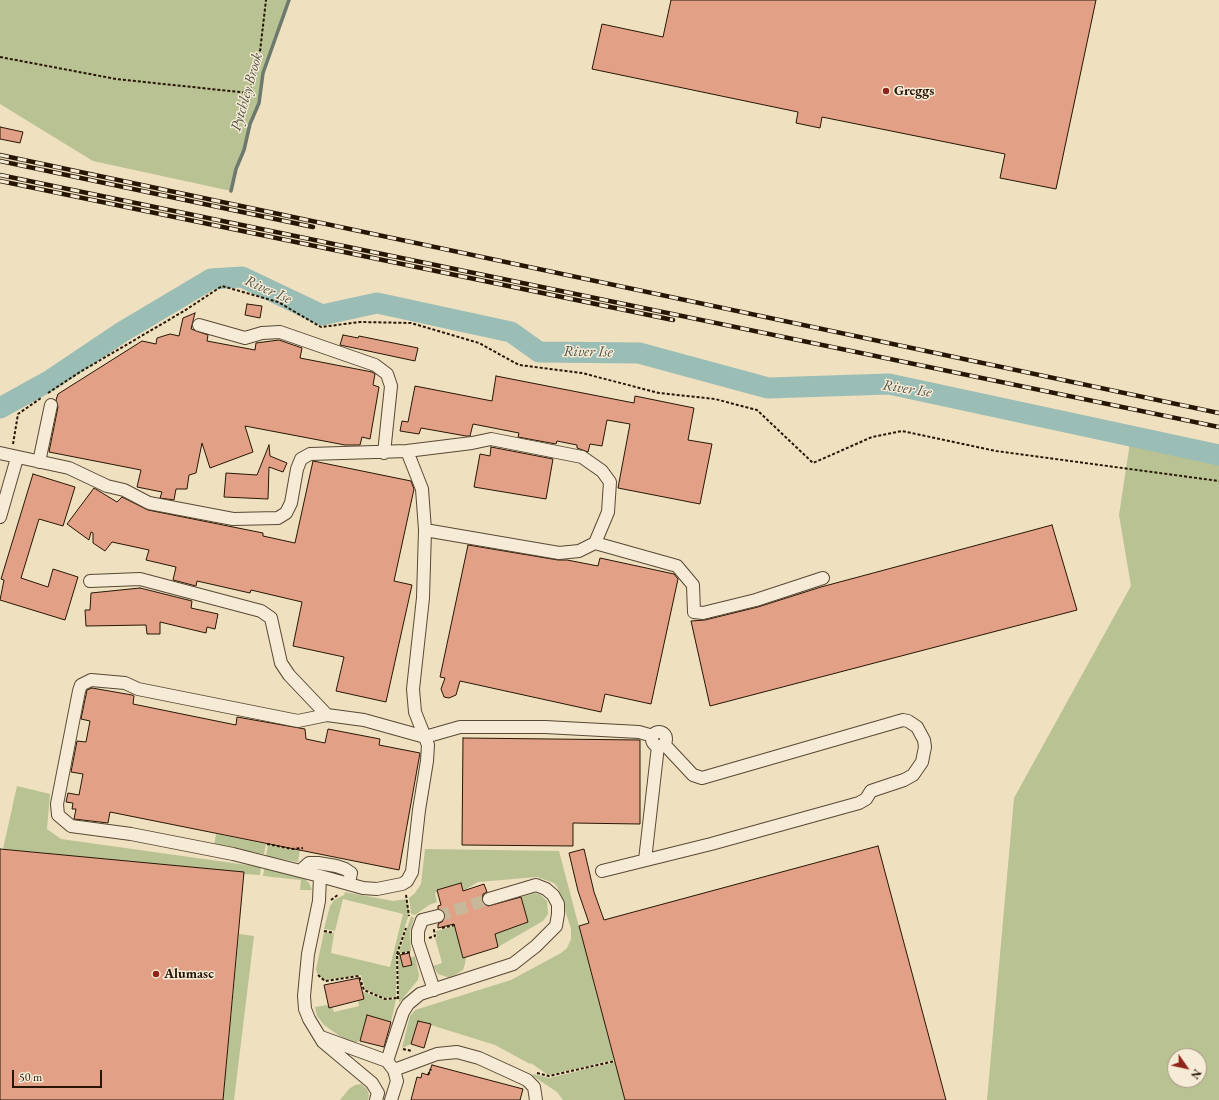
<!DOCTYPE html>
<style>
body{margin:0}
#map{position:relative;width:1219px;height:1100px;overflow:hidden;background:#efe0c0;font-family:"EB Garamond",serif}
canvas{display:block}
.north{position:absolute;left:1167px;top:1048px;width:40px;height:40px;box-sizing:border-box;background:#f5ebd6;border:1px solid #a39682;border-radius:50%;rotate:124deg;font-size:11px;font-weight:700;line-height:16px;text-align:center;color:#271604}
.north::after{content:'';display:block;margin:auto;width:14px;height:18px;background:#8f2418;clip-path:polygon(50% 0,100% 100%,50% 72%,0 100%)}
.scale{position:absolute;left:12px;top:1070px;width:90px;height:18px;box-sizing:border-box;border:2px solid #271604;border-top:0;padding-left:5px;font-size:12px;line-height:14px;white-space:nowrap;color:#271604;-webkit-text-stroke:3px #f5ebd6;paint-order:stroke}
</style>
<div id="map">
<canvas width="1219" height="1100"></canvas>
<div class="north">N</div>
<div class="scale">50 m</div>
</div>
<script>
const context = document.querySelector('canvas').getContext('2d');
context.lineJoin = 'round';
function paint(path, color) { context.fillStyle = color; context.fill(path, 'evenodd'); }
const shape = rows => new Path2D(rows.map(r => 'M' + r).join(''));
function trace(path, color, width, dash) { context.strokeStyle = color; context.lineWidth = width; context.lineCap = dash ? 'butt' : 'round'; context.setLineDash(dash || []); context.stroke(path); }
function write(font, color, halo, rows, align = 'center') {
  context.font = font + ' "EB Garamond",serif'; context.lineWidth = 3; context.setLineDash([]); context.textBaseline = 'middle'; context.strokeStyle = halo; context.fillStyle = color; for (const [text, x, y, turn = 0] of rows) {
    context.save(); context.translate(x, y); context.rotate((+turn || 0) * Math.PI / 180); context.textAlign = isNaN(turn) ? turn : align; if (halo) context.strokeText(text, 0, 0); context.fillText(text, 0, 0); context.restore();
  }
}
paint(shape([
 [0,0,289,0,263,73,259,103,250,124,244,150,236,169,231,191,93,161,0,104],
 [1131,436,1219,455,1219,1100,987,1100,1014,798,1131,586,1119,515],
 [1175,1056,1199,1056,1199,1080,1175,1080],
 [17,786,50,794,47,829,61,839,261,867,260,875,244,874,244,872,3,849],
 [216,834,266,844,264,854,214,846],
 [268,845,292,850,300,849,298,862,266,856],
 [425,849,559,851,614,1060,548,1075,531,1063,530,1064,495,1045,418,1021,411,1044,402,1048,410,1016,415,1010,511,980,561,953,567,948,571,939,571,929,558,888,554,883,537,877,478,882,463,891,461,883,437,890,437,892,435,893,437,902,429,905,415,915,411,914,409,898,415,893,421,884],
 [265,865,302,876,309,883,312,890,300,890,301,880,263,876],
 [345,892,393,901,407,899,409,914,396,955,396,997,384,998,365,989,361,975,324,980,317,973,316,969,324,932,334,934,331,953,390,967,403,914,343,899,335,931,324,929,330,906,334,900,344,895],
 [535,893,541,895,547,901,548,914,543,921,498,947,495,934,528,922,521,897],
 [411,916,414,918,410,931,411,951,399,953],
 [455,926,463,958,466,957,465,964,463,970,450,978,438,974,433,966,442,963,435,938,437,937,436,931],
 [239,934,254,936,234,1100,223,1100],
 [398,955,400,955,403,967,412,965,410,958,415,956,419,975,418,980,399,1003],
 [362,991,385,1000,396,999,391,1022,367,1015,360,1041,353,1043,348,1042,324,1025,317,1016,315,1007,328,1005,332,1007,334,1012,359,1006,358,1001,364,999],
 [615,1062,625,1100,563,1100,557,1092,533,1076,533,1074,549,1078],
 [361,1084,367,1089,369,1095,368,1100,340,1100,349,1089,355,1085]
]), '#b9c293');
trace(shape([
 [231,191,236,169,244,150,250,124,259,103,263,73,289,0]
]), '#6c7a6e', 3.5);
trace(shape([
 [0,408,49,381,122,332,211,279,242,277,322,315,377,303,511,332,539,352,639,353,768,388,889,384,1219,455]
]), '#9abdb5', 21);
const building = shape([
 [671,0,1096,0,1056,189,1000,178,1005,154,822,117,820,128,796,123,798,112,592,69,602,24,663,37,671,0],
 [0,127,23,132,20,143,0,139,0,127],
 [247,304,262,306,260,318,245,315,247,304],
 [195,313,191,329,208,335,207,341,255,350,256,343,279,340,302,348,300,358,372,372,375,374,373,385,379,387,370,439,362,437,360,445,345,445,245,426,253,452,210,468,202,443,196,473,189,475,187,489,176,489,174,500,160,498,162,492,137,487,141,470,49,452,58,407,56,400,58,394,142,341,156,344,157,338,170,334,179,336,183,318,195,313],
 [343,335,358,338,359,336,418,348,415,361,340,345,343,335],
 [496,376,634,403,635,396,694,408,688,440,712,444,700,504,618,488,630,424,607,420,602,446,590,444,588,452,577,448,577,445,557,441,556,444,518,437,519,433,473,424,470,436,466,436,421,428,419,434,400,431,402,421,408,422,415,386,492,401,496,376],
 [269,445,270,456,287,463,283,472,269,467,268,499,224,497,226,473,257,475,269,445],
 [491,447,553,459,546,499,474,487,480,454,490,456,491,447],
 [313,461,411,481,414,489,394,581,412,585,386,702,336,691,344,657,293,646,302,602,251,590,250,593,197,581,196,586,173,580,176,567,146,560,149,550,112,542,105,551,93,543,93,533,91,532,89,540,67,524,94,488,117,502,122,497,148,510,263,533,263,536,295,543,313,461],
 [33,474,75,487,63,526,39,519,21,578,48,587,53,569,78,577,65,620,0,600,4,580,1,579,33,474],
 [1052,525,1077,610,710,706,691,621,705,620,758,607,821,587,1052,525],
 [468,545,558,560,567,560,598,566,600,558,674,574,678,579,651,704,605,694,601,712,460,681,456,695,449,698,444,697,441,689,445,678,440,677,468,545],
 [140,588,192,601,191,608,218,614,215,629,207,627,206,633,160,622,160,634,147,634,146,625,86,626,85,610,90,610,91,593,140,588],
 [92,688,132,695,134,696,133,704,236,725,237,717,305,729,306,739,325,743,328,729,380,739,379,745,420,753,399,870,110,812,108,823,74,819,76,809,72,809,73,803,66,802,68,793,79,795,83,774,71,772,77,741,86,742,90,721,81,719,87,690,92,688],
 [463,738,640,740,640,824,573,823,573,846,462,845,463,738],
 [878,846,946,1100,625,1100,579,926,589,923,578,891,569,853,584,849,594,892,604,920,878,846],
 [0,849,244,872,223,1100,0,1100,0,849],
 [461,883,463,891,484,884,487,892,483,894,482,901,488,906,521,897,528,922,495,934,498,947,463,958,454,924,438,928,438,924,443,921,445,915,443,911,438,909,438,906,441,905,437,890,461,883],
 [409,953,412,965,403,967,400,955,409,953],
 [359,978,364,999,329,1008,324,985,359,978],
 [367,1015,391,1022,384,1047,360,1041,367,1015],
 [418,1021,431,1024,424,1048,411,1044,418,1021],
 [432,1065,523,1089,520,1100,411,1100,417,1077,421,1078,422,1073,428,1075,432,1065]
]);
paint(building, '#e2a186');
trace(building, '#271604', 1);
trace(shape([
 [438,916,489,899]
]), '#c7b89a', 12, [12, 6]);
const minor = shape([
 [199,325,245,338,262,333,280,332,375,365,387,374,391,386,384,453],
 [0,453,69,468,107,486,124,490,149,503,233,519,278,518,286,513,291,503,297,469,301,459,310,454,407,451,472,443,491,439,582,457,602,471,610,482,608,512,595,543,579,551,559,553,425,530],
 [39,462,51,405],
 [0,517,17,458],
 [595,543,677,566,693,585,694,612,703,613,756,600,823,578],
 [90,581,140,579,261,611,271,618,281,663,289,675,327,715,364,720,425,737,460,727,545,727,639,732,653,736],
 '652 739a7 7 0 1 1 14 0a7 7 0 1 1-14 0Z',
 [645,860,658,746],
 [300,871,309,863,318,863,336,866,345,869,351,873,349,883],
 [602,871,711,844,859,803,866,799,871,791,904,780,913,775,922,762,925,747,924,740,917,727,908,721,903,720,702,778,693,775,664,744],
 [320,876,233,854,131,834,71,826,58,815,57,804,79,691,81,685,91,680,125,683,138,689,298,721,327,715],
 [434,990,418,942,418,931,422,920,438,916],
 [321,1037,387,1061,394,1070,397,1081,391,1100],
 [387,1061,403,1012,408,1004,420,994,513,964,536,946,556,926,558,914,558,904,553,895,546,889,536,885,489,899],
 [394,1070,437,1054,457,1052,479,1058,527,1080,534,1087,536,1100],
 [376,1100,378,1093,372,1083,323,1042,309,1019,305,1009,304,996,308,954,319,901,320,876,363,888,377,889,402,884,407,881,412,872,419,810,427,761,428,745,415,712,413,689,423,598,425,530,422,489,407,451]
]);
trace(minor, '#594833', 14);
trace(shape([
 [0,57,116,79,249,93,259,60,266,0],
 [48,393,80,372,184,311,222,286,278,302,321,327,360,322,411,323,479,343,519,365,582,373,659,393,715,399,757,410,813,463,872,437,902,431,996,451,1219,481],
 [13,444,18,414,41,398],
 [267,844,292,849,303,848],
 [406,895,409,916],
 [331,900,339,894],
 [442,928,455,925],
 [324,931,334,933],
 [429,938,435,936,434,930,436,930],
 [397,954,410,952],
 [318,975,325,981,359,976,364,990,385,999,398,998],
 [398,999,397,954,406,928],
 [403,1049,412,1051],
 [537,1073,549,1076,615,1061],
 [428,1075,431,1069]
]), '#271604', 2, [3, 2]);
trace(minor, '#f5ebd6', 12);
const rail = shape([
 [0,155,1219,413],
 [0,161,313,227],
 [0,175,1219,427],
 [0,181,673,320]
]);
trace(rail, '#271604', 4.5);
trace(rail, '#f5ebd6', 3, [9]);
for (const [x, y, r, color] of [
 [886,91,4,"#8f2418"],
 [156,974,4,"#8f2418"]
]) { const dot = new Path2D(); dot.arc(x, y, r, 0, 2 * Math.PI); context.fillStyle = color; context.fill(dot); trace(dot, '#f5ebd6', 1.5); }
write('bold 14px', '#271604', '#f5ebd6', [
 ["Greggs",894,91],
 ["Alumasc",164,974]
], 'left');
write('italic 15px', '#4f5042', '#f5ebd6', [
 ["Pytchley Brook",247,92,-74],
 ["River Ise",268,290,24],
 ["River Ise",588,352,1],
 ["River Ise",907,389,9]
]);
</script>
